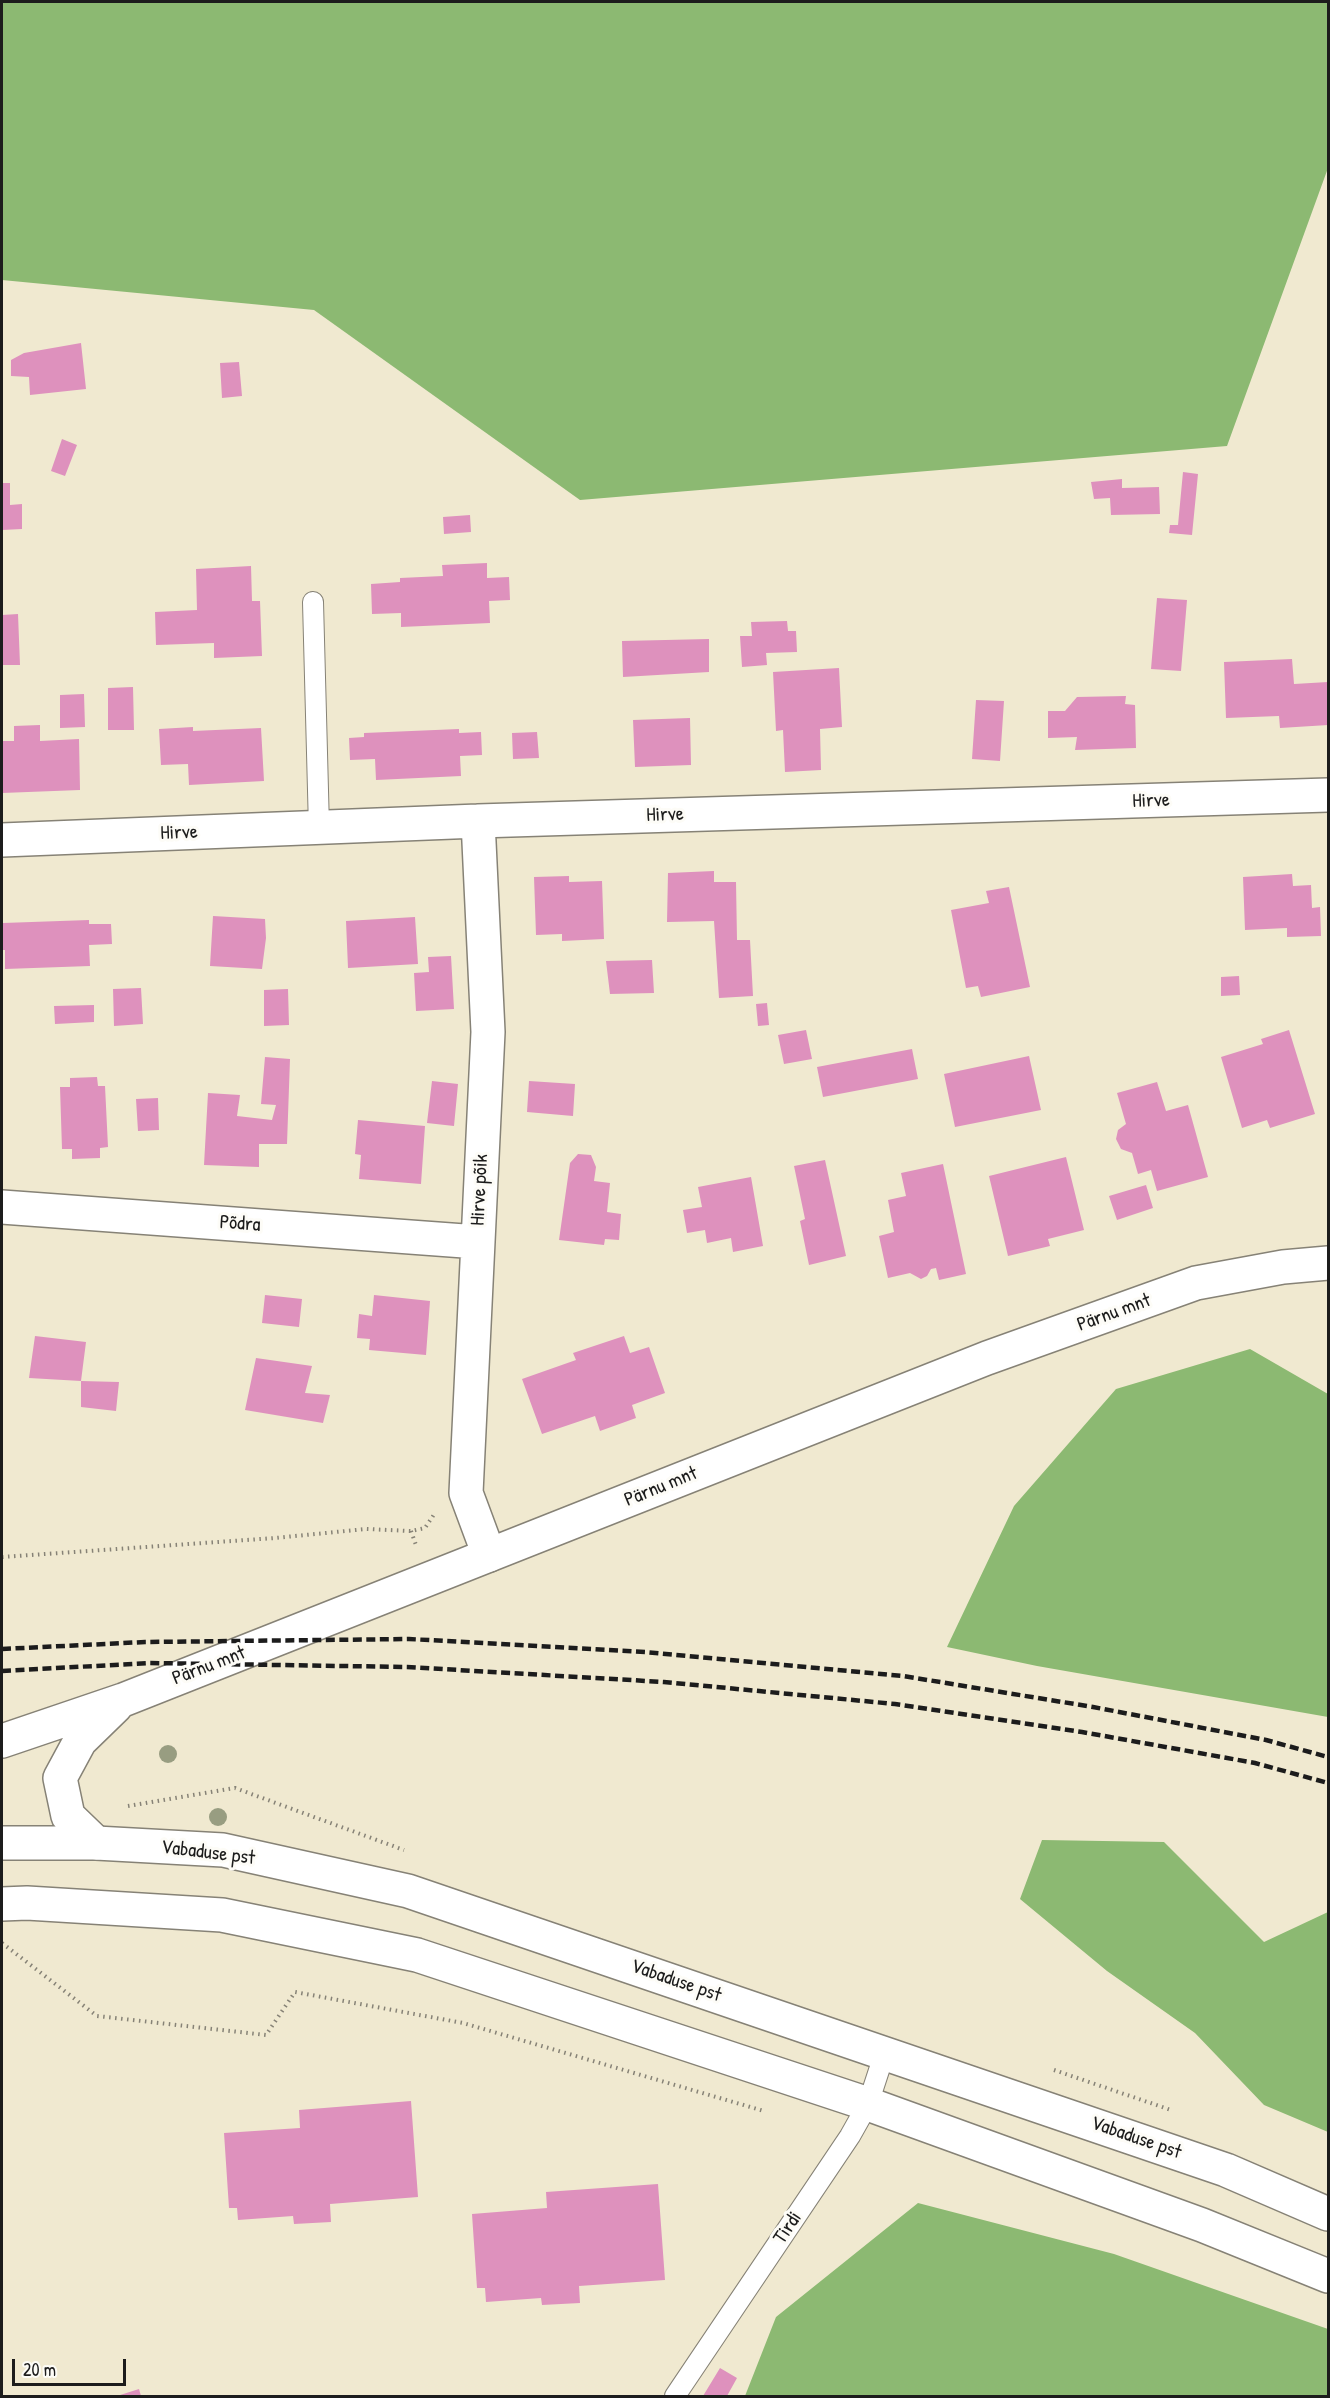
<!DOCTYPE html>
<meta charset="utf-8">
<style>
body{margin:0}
#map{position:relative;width:1330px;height:2398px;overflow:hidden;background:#f0e9d0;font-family:"Patrick Hand",sans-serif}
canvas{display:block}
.frame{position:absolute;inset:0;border:3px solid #1c1c1c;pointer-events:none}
.scale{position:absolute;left:12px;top:2359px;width:114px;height:27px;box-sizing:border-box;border:3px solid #1c1c1c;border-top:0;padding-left:8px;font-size:18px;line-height:21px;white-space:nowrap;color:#1c1c1c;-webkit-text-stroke:4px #fdfcf7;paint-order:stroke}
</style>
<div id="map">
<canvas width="1330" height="2398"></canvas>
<div class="frame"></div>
<div class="scale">20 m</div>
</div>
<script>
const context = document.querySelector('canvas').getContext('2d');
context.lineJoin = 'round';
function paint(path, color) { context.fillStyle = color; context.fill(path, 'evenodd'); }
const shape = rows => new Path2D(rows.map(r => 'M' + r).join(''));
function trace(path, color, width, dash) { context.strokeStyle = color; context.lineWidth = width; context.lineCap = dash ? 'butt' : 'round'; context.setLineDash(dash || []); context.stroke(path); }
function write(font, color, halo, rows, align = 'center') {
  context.font = font + ' "Patrick Hand",sans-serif'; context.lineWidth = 6; context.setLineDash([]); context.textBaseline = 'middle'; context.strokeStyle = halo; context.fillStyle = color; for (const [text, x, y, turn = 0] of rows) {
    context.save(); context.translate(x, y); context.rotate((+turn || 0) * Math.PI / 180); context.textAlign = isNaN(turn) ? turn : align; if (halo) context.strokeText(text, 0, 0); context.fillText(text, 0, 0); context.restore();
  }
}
paint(shape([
 [2,2,1328,2,1328,168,1227,446,580,500,314,310,2,280],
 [1250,1349,1328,1394,1328,1717,1037,1666,947,1647,1014,1506,1116,1389],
 [1042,1840,1164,1842,1264,1942,1328,1912,1328,2132,1264,2105,1195,2033,1107,1971,1020,1899],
 [918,2203,1114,2254,1328,2329,1328,2396,745,2396,776,2317]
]), '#8cb972');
paint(shape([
 [81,343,86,389,30,395,29,377,11,376,11,360,24,353],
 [239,362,242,396,222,398,220,363],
 [62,439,77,445,65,476,51,471],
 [1183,472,1198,474,1192,535,1169,533,1170,525,1178,525],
 [1122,479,1122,488,1159,487,1160,514,1111,515,1110,498,1094,499,1091,482],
 [2,483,10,483,10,505,22,504,22,529,2,530],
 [470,515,471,532,444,534,443,517],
 [487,563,487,578,509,577,510,600,489,601,490,623,401,627,401,613,372,614,371,584,400,582,400,578,443,576,442,565],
 [251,566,252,601,260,601,262,656,214,658,214,643,156,645,155,612,197,610,196,569],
 [1157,598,1187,600,1181,671,1151,669],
 [18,614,20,665,2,665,2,615],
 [787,621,788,631,796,631,797,652,766,653,767,665,742,667,740,636,752,636,751,622],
 [709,639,709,672,623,677,622,641],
 [1292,659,1294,684,1328,682,1328,725,1280,728,1279,716,1226,718,1224,662],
 [839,668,842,727,820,729,821,770,785,772,783,730,776,731,773,672],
 [133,687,134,730,108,730,108,688],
 [84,694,85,727,60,728,60,695],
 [1126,696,1125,704,1135,705,1136,748,1075,750,1077,737,1048,738,1048,711,1065,711,1077,697],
 [976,700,1004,701,1000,761,972,759],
 [690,718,691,765,635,767,633,720],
 [40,725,40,741,79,739,80,790,2,793,2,741,14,741,14,726],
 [193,727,193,731,261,728,264,781,189,785,188,764,161,765,159,729],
 [459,729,459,733,481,732,482,755,460,756,461,776,376,780,375,759,350,760,349,738,364,737,364,733],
 [537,732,539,758,513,759,512,733],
 [714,871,714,882,736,882,737,940,750,940,753,996,719,998,714,921,667,922,668,873],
 [1292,874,1293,886,1311,885,1312,908,1320,907,1321,936,1287,937,1287,928,1245,930,1243,877],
 [569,876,569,882,602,881,604,939,562,941,562,934,536,935,534,877],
 [1009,887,1030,987,981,997,978,986,966,988,951,910,989,903,986,891],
 [213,916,265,919,266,938,262,969,210,966],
 [415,917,418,964,348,968,346,921],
 [89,920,89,924,111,924,112,944,89,945,90,966,5,969,5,950,2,950,3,923],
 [451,956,454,1009,416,1011,414,973,429,972,428,957],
 [652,960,654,993,610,994,606,961],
 [1239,976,1240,995,1221,996,1221,977],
 [141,988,143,1024,114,1026,113,989],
 [288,989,289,1025,264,1026,264,990],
 [767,1003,769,1025,758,1026,756,1004],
 [94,1005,94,1022,55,1024,54,1006],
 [806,1030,812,1059,784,1064,778,1035],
 [1289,1030,1315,1114,1270,1128,1267,1120,1242,1128,1221,1057,1263,1044,1261,1039],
 [912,1049,918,1079,823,1097,817,1067],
 [1029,1056,1041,1110,955,1127,944,1074],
 [265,1057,290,1059,287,1144,259,1144,259,1167,204,1165,208,1093,240,1095,237,1116,272,1120,276,1105,261,1104],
 [97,1077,98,1086,105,1086,108,1147,100,1148,100,1158,72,1159,72,1149,62,1149,60,1087,70,1087,70,1078],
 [432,1081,458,1084,454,1126,427,1123],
 [529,1081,575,1084,573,1116,527,1112],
 [1157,1082,1166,1111,1188,1105,1208,1177,1157,1191,1151,1170,1138,1174,1132,1153,1121,1149,1116,1139,1118,1130,1126,1124,1117,1093],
 [158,1098,159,1130,138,1131,136,1099],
 [358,1120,425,1126,421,1184,359,1179,361,1155,355,1154],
 [578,1154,591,1155,596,1167,594,1181,610,1183,607,1212,621,1214,619,1240,605,1239,604,1245,559,1240,570,1163],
 [1066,1157,1084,1230,1048,1239,1050,1246,1008,1256,989,1176],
 [825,1160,846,1256,809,1265,800,1221,805,1219,794,1166],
 [943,1164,966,1274,939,1280,936,1268,931,1269,927,1276,921,1279,910,1273,888,1278,879,1236,894,1232,888,1200,906,1196,901,1173],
 [751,1177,763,1246,733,1252,731,1238,707,1243,705,1230,687,1233,683,1210,702,1207,698,1187],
 [1146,1185,1153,1208,1117,1220,1109,1196],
 [265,1295,302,1299,299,1327,262,1323],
 [374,1295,430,1301,426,1355,369,1350,370,1339,357,1338,359,1314,372,1316],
 [35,1336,86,1342,81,1381,29,1378],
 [624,1336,630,1353,649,1347,665,1393,632,1405,636,1418,600,1431,595,1416,542,1434,522,1379,576,1360,573,1353],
 [256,1358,312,1366,305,1393,330,1395,323,1423,245,1410],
 [81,1381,119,1382,116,1411,81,1407],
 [411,2101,418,2197,330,2204,331,2222,294,2224,293,2216,238,2220,237,2208,229,2208,224,2133,300,2128,299,2110],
 [658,2184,665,2280,579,2286,580,2303,542,2305,541,2298,486,2302,485,2288,477,2288,472,2214,547,2208,546,2192],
 [720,2368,737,2378,727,2396,703,2396],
 [139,2389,141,2396,117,2396]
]), '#de91bd');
const lane = shape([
 [313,602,319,828],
 [675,2396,850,2136,868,2104,885,2052]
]);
const street = shape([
 [478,821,488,1032,466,1493,489,1555],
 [2,840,478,821,1328,795],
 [2,1207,478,1242]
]);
const secondary = shape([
 [2,1741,123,1700,987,1358,1196,1283,1283,1267,1328,1263],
 [96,1843,68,1816,60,1778,80,1741,116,1706]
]);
const highway = shape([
 [2,1843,96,1843,223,1850,408,1891,1226,2170,1328,2214],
 [2,1904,27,1903,222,1915,417,1955,868,2104,1202,2225,1328,2276]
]);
trace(lane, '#868276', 22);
trace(street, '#868276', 36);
trace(secondary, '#868276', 36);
trace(highway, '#868276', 36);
trace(shape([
 [411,1531,416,1545],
 [2,1557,275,1538,366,1529,411,1531,425,1528,435,1513],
 [128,1806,235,1788,404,1850],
 [2,1943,97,2016,266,2035,295,1992,463,2023,764,2111],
 [1054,2070,1171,2110]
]), '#868276', 4, [1.5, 4.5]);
trace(lane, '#fff', 20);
trace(street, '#fff', 33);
trace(secondary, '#fff', 33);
trace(highway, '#fff', 33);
trace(shape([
 [2,1649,145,1642,409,1639,645,1652,903,1676,1093,1707,1266,1740,1328,1757],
 [2,1671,150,1663,407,1667,664,1682,895,1704,1082,1732,1255,1763,1328,1783]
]), '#1c1c1c', 4.5, [9, 4.5]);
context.fillStyle = '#989d81';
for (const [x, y] of [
 [168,1754],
 [218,1817]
]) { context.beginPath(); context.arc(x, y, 9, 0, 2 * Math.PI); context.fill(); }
write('20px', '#1c1c1c', '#fdfcf7', [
 ["Hirve",1151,801,-2],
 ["Hirve",665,815,-2],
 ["Hirve",179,833,-2],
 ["Hirve põik",480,1190,-87],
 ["Põdra",240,1224,4],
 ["Pärnu mnt",1114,1313,-20],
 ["Pärnu mnt",661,1487,-22],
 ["Pärnu mnt",209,1666,-21],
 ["Vabaduse pst",208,1853,7],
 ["Vabaduse pst",676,1981,19],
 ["Vabaduse pst",1136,2138,19],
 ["Tirdi",788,2228,-56]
]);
</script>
